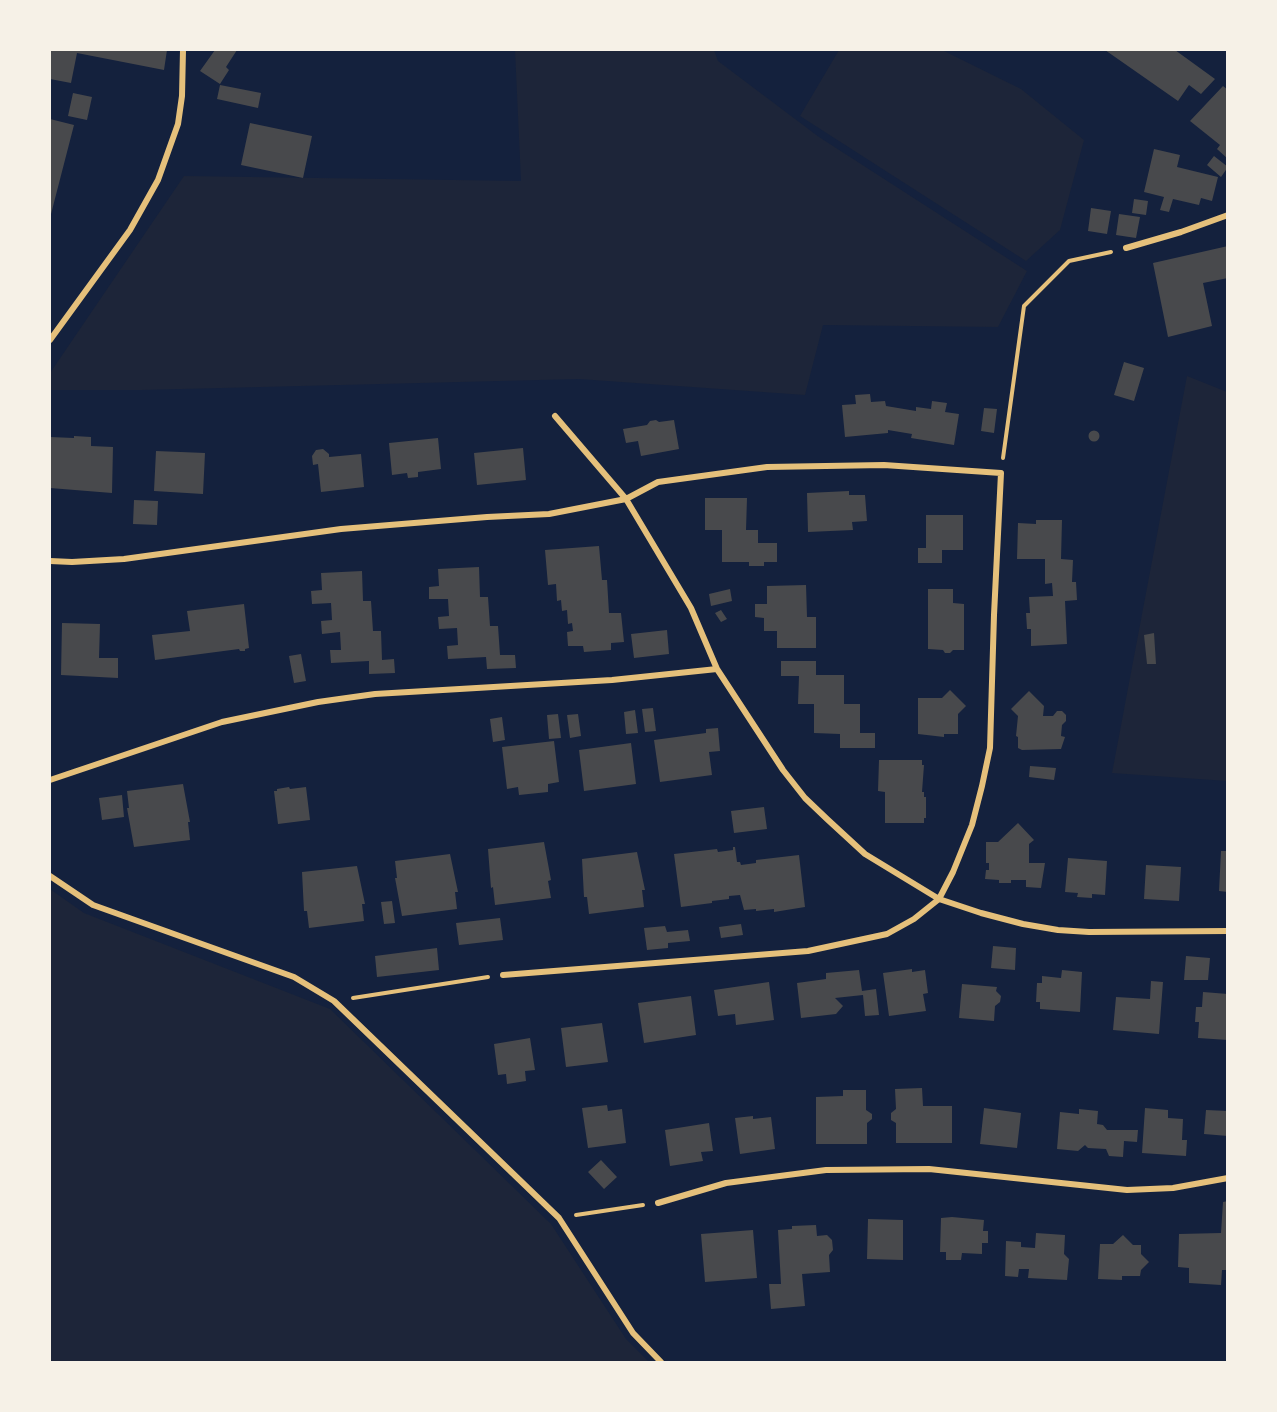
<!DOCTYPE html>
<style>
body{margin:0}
#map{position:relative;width:1277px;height:1412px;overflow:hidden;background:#14213d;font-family:"Golos Text",sans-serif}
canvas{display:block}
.frame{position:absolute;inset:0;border:51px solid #f6f1e7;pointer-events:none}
</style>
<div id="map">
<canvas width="1277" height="1412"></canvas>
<div class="frame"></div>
</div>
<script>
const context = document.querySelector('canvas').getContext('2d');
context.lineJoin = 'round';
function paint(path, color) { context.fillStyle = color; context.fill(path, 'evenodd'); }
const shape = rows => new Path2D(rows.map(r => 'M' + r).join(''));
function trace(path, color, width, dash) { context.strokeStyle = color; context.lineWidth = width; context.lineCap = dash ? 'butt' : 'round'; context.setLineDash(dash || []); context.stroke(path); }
paint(shape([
 [515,50,714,50,718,61,819,137,1027,271,998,327,823,325,805,395,579,379,142,390,50,390,50,373,184,176,521,181],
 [839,50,942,50,1021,89,1084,140,1060,230,1026,261,800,116],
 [1187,376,1227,392,1227,781,1112,773],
 [50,889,84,913,330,1009,551,1224,626,1339,649,1362,50,1362]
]), '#1d2539');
paint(shape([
 [50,50,167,50,164,70,77,53,71,83,50,79],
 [215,50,237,50,226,67,229,70,220,84,200,71],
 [1105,50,1175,50,1215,79,1201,94,1189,85,1178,101],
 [220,85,261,93,258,108,217,99],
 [1223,86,1228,90,1228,159,1217,149,1220,145,1190,121],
 [73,93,92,97,87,120,68,116],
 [50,119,74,125,50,218],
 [250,123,312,136,303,178,241,165],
 [1154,149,1180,155,1177,167,1218,177,1212,201,1201,198,1199,205,1173,199,1169,212,1160,210,1164,197,1144,192],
 [1214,156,1228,167,1221,177,1207,165],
 [1134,199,1148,201,1146,215,1132,213],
 [1091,208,1111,211,1107,234,1088,231],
 [1119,214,1140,217,1136,238,1116,235],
 [1228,246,1228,278,1203,283,1212,326,1168,337,1153,263],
 [1124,362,1144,368,1134,401,1114,395],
 [870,394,871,402,885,401,886,406,916,411,916,407,931,409,932,401,947,403,945,412,959,414,954,445,911,438,912,434,888,430,888,433,845,437,842,405,856,404,855,395],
 [984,408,997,409,994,433,981,431],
 [656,420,659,422,674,420,679,449,641,456,638,441,626,443,623,429,647,425,650,421],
 '1088.5 436a5.5 5.5 0 1 1 11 0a5.5 5.5 0 1 1-11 0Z',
 [74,436,91,437,91,446,113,447,112,493,50,488,50,437,74,438],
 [438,438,441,469,418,472,418,477,408,478,407,473,392,475,389,443],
 [523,448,526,480,477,485,474,453],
 [323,449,329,454,329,457,361,454,364,487,321,492,318,464,313,465,312,456,316,450],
 [156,451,205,453,203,494,154,491],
 [849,491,849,495,865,495,867,521,852,522,853,530,808,532,807,493],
 [705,498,747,498,746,530,758,530,758,543,777,543,777,562,764,562,764,566,749,566,749,562,722,562,722,530,705,530],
 [134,500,158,501,157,525,133,524],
 [926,515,963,515,963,550,942,550,942,563,918,563,918,548,926,548],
 [1036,520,1062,520,1061,559,1073,560,1072,582,1076,582,1077,600,1065,601,1067,644,1031,646,1031,629,1027,629,1026,613,1030,613,1029,597,1053,596,1052,583,1045,584,1045,559,1017,559,1018,523,1036,524],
 [599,546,602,580,607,580,609,613,621,613,624,642,611,643,611,650,584,652,583,646,568,646,567,632,573,631,572,623,568,624,567,610,562,611,561,600,557,601,556,584,548,585,545,550],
 [479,567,480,597,488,597,490,626,498,626,500,655,515,655,516,668,487,669,486,657,448,659,447,646,458,645,457,628,439,629,438,617,449,616,448,599,429,599,429,587,439,586,438,569],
 [362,571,363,601,371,601,373,631,381,631,382,660,394,659,395,673,369,674,369,661,331,663,330,650,341,650,340,632,322,634,321,621,332,620,331,603,312,604,311,591,322,590,321,573],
 [806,585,807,617,816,617,816,648,777,648,777,631,764,631,764,618,755,617,755,604,767,604,767,586],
 [730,589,732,601,711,606,709,594],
 [928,589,953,589,953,603,964,604,964,650,953,650,950,653,945,653,943,650,928,649],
 [244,604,249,648,245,649,245,651,240,651,239,649,155,660,152,635,190,631,187,611],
 [721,610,727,619,721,622,715,613],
 [62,623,100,624,99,658,118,658,118,678,61,675],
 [667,630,669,654,634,658,631,634],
 [1154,633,1156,664,1147,664,1144,635],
 [301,654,306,681,294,683,289,656],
 [781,661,816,661,816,675,844,675,844,704,860,704,860,733,875,733,875,748,840,748,840,734,814,733,814,704,798,704,799,676,781,676],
 [950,690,966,706,958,714,958,734,944,734,944,737,918,734,918,698,942,698],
 [1029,691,1044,706,1043,716,1053,716,1057,711,1062,711,1066,715,1066,721,1062,725,1061,736,1065,737,1061,749,1022,750,1018,748,1018,737,1016,736,1018,716,1011,709],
 [653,708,656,731,645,732,642,709],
 [635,710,638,733,626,734,624,712],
 [558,714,561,738,549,739,547,715],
 [578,714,581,736,570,738,567,715],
 [502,717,505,740,493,742,490,719],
 [718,728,720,751,709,752,712,775,660,782,654,740,706,733,706,729],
 [554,741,559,782,548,784,548,792,519,795,518,787,507,789,502,747],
 [631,743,636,784,584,791,579,750],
 [879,760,922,760,922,765,924,765,922,792,924,792,924,797,926,797,926,818,924,818,924,823,885,823,885,792,878,791],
 [1030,766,1056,768,1054,780,1029,777],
 [183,784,190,822,188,822,190,840,134,847,127,808,129,808,127,791],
 [289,787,290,789,306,787,310,820,278,824,274,791,277,791,277,789],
 [122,795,124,817,102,820,99,798],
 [764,807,767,829,734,833,731,811],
 [1018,823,1034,840,1029,844,1029,863,1045,863,1041,888,1026,887,1026,880,1011,880,1011,883,999,883,999,880,985,879,986,870,989,870,989,863,986,863,986,842,998,842],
 [544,842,551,880,548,881,551,898,495,905,493,887,491,888,488,849],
 [733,847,735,847,737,862,740,862,741,865,756,863,756,860,799,855,805,907,774,912,774,909,756,911,756,909,744,910,740,895,729,896,729,899,712,901,712,903,681,907,674,854,717,849,718,852,733,850],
 [1221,851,1228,851,1228,892,1219,891],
 [637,852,645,890,642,890,644,907,589,914,587,897,584,897,582,859],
 [450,854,458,892,455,892,457,909,402,916,395,878,397,878,395,861],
 [1068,858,1107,861,1105,895,1092,894,1092,898,1077,897,1078,893,1065,892],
 [1146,865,1181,867,1179,901,1144,899],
 [357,866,365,904,362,904,364,921,309,928,307,911,304,911,302,872],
 [392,901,395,923,384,924,381,902],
 [500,918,503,940,459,945,456,923],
 [741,924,743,935,721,938,719,927],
 [665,926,667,932,688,930,690,941,668,943,668,948,647,950,644,928],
 [993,946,1016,948,1015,970,991,968],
 [437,948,439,970,377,977,375,956],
 [1186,956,1210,958,1208,980,1184,980],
 [912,969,912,972,925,970,928,993,923,994,926,1011,889,1016,883,973],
 [859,970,862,991,876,989,879,1015,865,1016,863,995,835,998,843,1006,836,1014,801,1018,797,983,826,979,826,973],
 [1062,970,1082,972,1080,1012,1040,1009,1040,1002,1036,1002,1037,983,1042,983,1042,976,1061,978],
 [1151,981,1163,982,1159,1034,1113,1030,1116,997,1150,999],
 [769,982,774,1020,736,1025,735,1014,718,1016,714,990],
 [962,984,997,987,996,991,1001,996,1000,1002,995,1006,994,1021,959,1018],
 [1203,992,1228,994,1228,1040,1198,1038,1199,1022,1195,1022,1196,1007,1202,1007],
 [691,996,696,1035,644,1043,638,1003],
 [602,1023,608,1062,566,1067,561,1028],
 [530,1038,535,1070,525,1071,526,1081,507,1084,506,1074,498,1075,494,1044],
 [922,1088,923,1106,952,1106,952,1143,896,1143,896,1123,891,1120,891,1113,896,1109,895,1089],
 [843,1090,866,1090,866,1110,872,1114,872,1119,867,1123,867,1144,816,1144,816,1097,843,1096],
 [607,1105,608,1111,622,1109,626,1143,588,1148,582,1108],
 [984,1108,1021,1113,1017,1148,980,1144],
 [1145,1108,1168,1110,1168,1118,1183,1119,1182,1140,1187,1140,1186,1156,1142,1153],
 [1079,1109,1098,1111,1097,1124,1103,1125,1107,1130,1138,1130,1137,1142,1124,1141,1123,1157,1109,1156,1106,1149,1088,1148,1085,1145,1078,1151,1057,1149,1060,1112,1079,1114],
 [1206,1110,1228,1111,1228,1136,1204,1134],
 [753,1116,753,1119,771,1117,775,1149,740,1154,735,1118],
 [709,1123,713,1151,701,1152,703,1161,670,1166,665,1130],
 [601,1160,617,1177,604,1189,588,1172],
 [1228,1201,1228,1270,1222,1270,1221,1285,1189,1283,1189,1268,1178,1267,1179,1234,1221,1233,1223,1202],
 [952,1217,984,1220,983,1231,988,1231,988,1243,982,1243,982,1254,962,1253,961,1260,946,1260,946,1252,940,1252,941,1218],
 [868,1219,903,1220,903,1260,867,1259],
 [816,1225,817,1236,827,1235,832,1240,833,1250,829,1255,830,1272,802,1274,805,1306,771,1309,769,1284,781,1284,778,1230,792,1229,792,1226],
 [753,1230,757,1278,705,1282,701,1234],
 [1036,1233,1065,1235,1064,1254,1069,1259,1067,1280,1028,1278,1029,1269,1019,1269,1018,1277,1005,1276,1006,1241,1021,1242,1021,1247,1035,1248],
 [1123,1235,1133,1245,1141,1245,1141,1254,1149,1262,1141,1270,1140,1276,1122,1276,1122,1280,1098,1279,1100,1244,1113,1244]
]), '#48494c');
trace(shape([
 [1003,458,1024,306,1069,261,1111,252],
 [353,998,488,977],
 [576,1215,643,1205]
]), '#e5c07b', 4);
trace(shape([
 [1126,248,1181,232,1228,215],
 [50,340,130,230,158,180,178,124,182,96,183,50],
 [555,416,626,499,691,608,717,669,783,770,805,798,827,819,865,854,939,899,981,913,1023,924,1058,930,1089,932,1228,931],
 [50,561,72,562,124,559,341,529,487,517,549,514,626,499,658,482,767,467,884,465,1001,473,994,615,990,748,982,786,972,825,953,872,939,899,914,919,887,934,808,951,503,975],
 [50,780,222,722,318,702,375,694,612,680,717,669],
 [50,876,93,905,294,977,334,1001,559,1218,633,1333,661,1362],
 [658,1203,726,1183,826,1170,929,1169,1127,1190,1173,1188,1228,1178]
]), '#e5c07b', 6);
</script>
